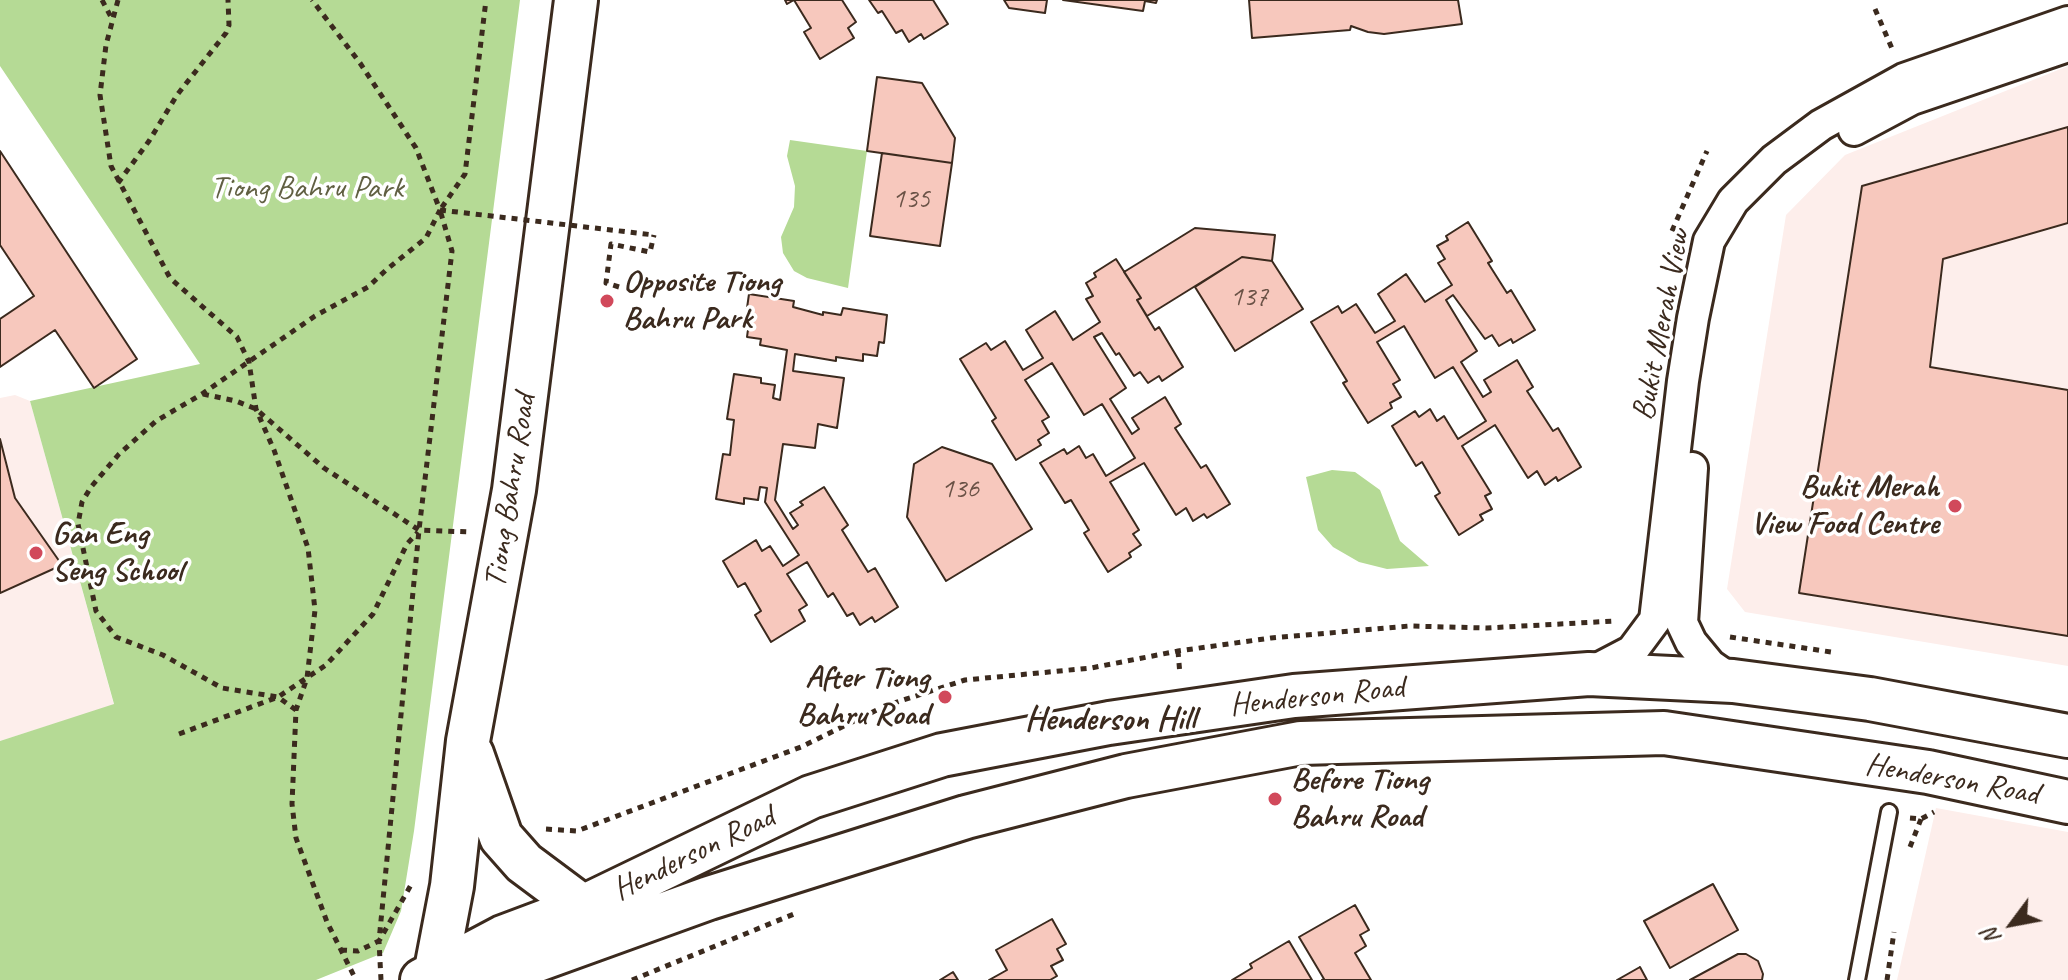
<!DOCTYPE html>
<style>
body{margin:0}
#map{position:relative;width:2068px;height:980px;overflow:hidden;background:#fff;font-family:Caveat,sans-serif}
canvas{display:block}
.north{position:absolute;left:1972px;top:884px;width:80px;height:80px;-webkit-text-stroke:6px #fff;paint-order:stroke;rotate:238deg;font-size:22px;font-weight:700;line-height:32px;text-align:center;color:#3b2a1e}
.north::after{content:'';display:block;margin:auto;width:28px;height:36px;background:#3b2a1e;clip-path:polygon(50% 0,100% 100%,50% 72%,0 100%)}
</style>
<div id="map">
<canvas width="2068" height="980"></canvas>
<div class="north">N</div>
</div>
<script>
const context = document.querySelector('canvas').getContext('2d');
context.lineJoin = 'round';
function paint(path, color) { context.fillStyle = color; context.fill(path, 'evenodd'); }
const shape = rows => new Path2D(rows.map(r => 'M' + r).join(''));
function trace(path, color, width, dash) { context.strokeStyle = color; context.lineWidth = width; context.lineCap = dash ? 'butt' : 'round'; context.setLineDash(dash || []); context.stroke(path); }
function write(font, color, halo, rows, align = 'center') {
  context.font = font + ' Caveat,sans-serif'; context.lineWidth = 7; context.setLineDash([]); context.textBaseline = 'middle'; context.strokeStyle = halo; context.fillStyle = color; for (const [text, x, y, turn = 0] of rows) {
    context.save(); context.translate(x, y); context.rotate((+turn || 0) * Math.PI / 180); context.textAlign = isNaN(turn) ? turn : align; if (halo) context.strokeText(text, 0, 0); context.fillText(text, 0, 0); context.restore();
  }
}
paint(shape([
 [2068,66,2068,666,1745,612,1727,589,1786,215,1845,155],
 [15,395,30,401,114,705,0,741,0,398],
 [1936,808,2068,832,2068,980,1897,980]
]), '#fdeeeb');
paint(shape([
 [0,0,520,0,414,831,401,911,383,953,316,980,0,980,0,741,114,704,30,401,200,364,0,66],
 [790,140,867,151,848,288,807,278,794,271,783,253,781,237,794,207,795,186,787,156],
 [1332,470,1355,472,1380,490,1400,541,1429,566,1387,569,1359,562,1333,547,1318,530,1306,477]
]), '#b5da95');
const building = shape([
 [785,0,842,0,856,22,848,28,854,38,820,59,804,32,811,28,794,0,787,4,785,0],
 [869,0,933,0,948,24,924,39,921,34,909,42,902,30,896,33,882,11,878,13,869,0],
 [1004,0,1047,0,1045,13,1009,8,1004,0],
 [1063,0,1157,0,1156,3,1145,1,1143,11,1063,0],
 [1249,0,1458,0,1462,24,1384,34,1368,32,1351,26,1350,30,1252,38,1249,0],
 [877,77,922,83,955,138,952,163,867,151,877,77],
 [2068,127,2068,223,1943,259,1930,367,2068,390,2068,636,1799,593,1862,186,2068,127],
 [0,151,137,359,94,388,55,330,0,367,0,319,34,296,0,245,0,151],
 [882,153,952,163,940,246,870,236,882,153],
 [1468,222,1492,261,1488,263,1507,293,1511,290,1535,330,1513,343,1511,339,1499,346,1492,335,1485,339,1453,295,1446,300,1477,351,1461,362,1483,397,1491,392,1484,380,1517,360,1533,387,1527,391,1553,431,1558,428,1581,467,1558,481,1556,477,1545,485,1537,471,1528,478,1495,425,1462,446,1491,493,1485,496,1492,509,1480,515,1483,520,1459,535,1435,496,1440,493,1422,462,1416,466,1392,426,1415,411,1419,417,1430,409,1437,421,1444,416,1458,439,1486,421,1453,367,1435,378,1404,326,1377,342,1400,380,1393,384,1401,397,1390,403,1392,408,1368,423,1343,383,1347,381,1311,322,1338,306,1342,313,1356,304,1375,333,1395,321,1378,294,1406,274,1425,302,1431,298,1452,285,1438,263,1445,259,1437,246,1448,240,1446,236,1468,222],
 [1195,228,1275,235,1272,261,1242,257,1147,316,1137,300,1141,298,1124,272,1195,228],
 [1242,257,1272,261,1303,309,1235,351,1195,287,1242,257],
 [1116,259,1141,298,1137,300,1155,330,1159,327,1183,367,1162,381,1159,376,1148,383,1140,372,1134,376,1119,353,1116,355,1102,333,1094,337,1126,388,1110,399,1132,434,1139,429,1132,418,1165,397,1181,424,1175,428,1201,468,1206,465,1230,504,1207,518,1204,514,1193,521,1186,508,1176,515,1144,463,1110,482,1139,530,1133,534,1141,545,1129,553,1131,557,1108,572,1084,533,1089,530,1071,500,1065,503,1040,463,1064,449,1067,454,1079,446,1086,458,1093,454,1106,476,1135,458,1102,404,1084,415,1052,363,1025,380,1049,417,1042,421,1049,433,1038,440,1041,445,1016,460,992,421,996,418,960,359,986,343,991,350,1005,341,1023,370,1043,358,1026,330,1055,311,1073,340,1100,322,1086,299,1093,296,1086,283,1096,277,1094,273,1116,259],
 [749,294,794,301,793,307,823,315,823,312,841,315,843,308,887,315,884,343,879,342,877,356,863,354,863,361,836,357,836,361,795,354,793,371,844,378,837,428,818,424,815,448,783,444,775,500,793,529,798,525,790,513,803,505,800,502,824,487,848,525,842,530,868,572,875,568,898,607,875,622,872,617,860,625,853,613,847,616,833,593,828,597,807,562,787,574,807,605,799,610,805,621,771,642,755,615,761,611,745,583,738,587,723,561,756,540,762,551,770,546,783,566,799,555,765,502,767,488,760,487,758,500,744,498,744,504,716,499,723,454,730,455,734,420,727,419,734,374,761,378,761,383,775,385,773,398,780,400,787,350,760,345,761,339,747,337,749,322,745,322,749,294],
 [0,439,15,498,62,565,0,593,0,439],
 [942,447,992,464,1032,529,946,581,907,517,914,464,942,447],
 [1713,884,1738,930,1670,968,1644,921,1713,884],
 [1355,905,1369,930,1360,935,1366,946,1355,953,1371,980,1322,980,1324,979,1299,937,1355,905],
 [1052,919,1066,944,1057,949,1063,960,1051,966,1057,976,1050,980,989,980,1007,970,996,950,1052,919],
 [1289,941,1312,980,1232,980,1252,968,1250,964,1289,941],
 [1738,954,1746,954,1758,961,1763,974,1762,980,1690,980,1738,954],
 [1640,967,1647,980,1617,980,1640,967],
 [953,972,958,980,940,980,953,972]
]);
paint(building, '#f7c8bd');
trace(building, '#3b2a1e', 2);
const service = shape([
 [1857,980,1889,812]
]);
const minor = shape([
 [1854,130,1912,99,2068,46],
 [1692,468,1682,623,1691,642,1710,665,1733,681],
 [1590,673,1632,651,1655,620,1683,381,1693,318,1709,241,1733,201,1774,160,1821,125,1904,79,2068,22]
]);
const secondary = shape([
 [472,754,501,837,524,863,583,907],
 [422,980,503,937,583,907,811,797,942,755,1109,723,1294,696,1589,674,1733,681,1870,699,2068,736],
 [434,980,452,886,468,741,514,490,576,0],
 [482,980,709,898,966,817,1126,776,1301,743,1664,733,1928,772,2068,802]
]);
trace(service, '#3b2a1e', 20);
trace(minor, '#3b2a1e', 36);
trace(secondary, '#3b2a1e', 48);
trace(shape([
 [102,0,111,17],
 [118,0,106,45,100,95,111,166,170,278,237,337,249,362,256,409,274,450,308,548,315,610,307,678,296,710,292,804,296,838,327,922,356,980],
 [1875,9,1893,51],
 [118,183,149,141,177,95,226,33,229,25,228,0],
 [1672,231,1707,151],
 [619,287,606,283,611,244,650,252,654,235],
 [203,394,236,401,256,409,324,468,419,530,470,532],
 [1730,637,1831,652],
 [1178,651,1180,675],
 [296,710,278,697,222,688,163,655,116,637,96,611,78,524,82,502,91,487,119,454,156,421,202,394,315,316,368,287,386,270,426,238,440,210,416,148,360,63,312,0],
 [179,734,278,697,326,665,373,614,407,544,418,532],
 [1910,818,1921,819,1934,812],
 [546,829,577,831,801,747,885,706,965,680,1091,668,1178,651,1271,638,1409,626,1487,628,1615,621],
 [1910,847,1921,819],
 [341,950,358,951,379,941,419,530,452,251,440,210,465,174,486,0],
 [381,980,379,941,411,885],
 [632,980,794,914],
 [1887,980,1894,932]
]), '#3b2a1e', 5, [6, 6]);
trace(service, '#fff', 14);
trace(minor, '#fff', 30);
trace(secondary, '#fff', 42);
trace(shape([
 [440,210,654,235]
]), '#3b2a1e', 5, [6, 6]);
for (const [x, y, r, color] of [
 [607,301,8,"#d1495b"],
 [1955,506,8,"#d1495b"],
 [36,553,8,"#d1495b"],
 [945,697,8,"#d1495b"],
 [1275,799,8,"#d1495b"]
]) { const dot = new Path2D(); dot.arc(x, y, r, 0, 2 * Math.PI); context.fillStyle = color; context.fill(dot); trace(dot, '#fff', 3); }
write('28px', '#6a5246', null, [
 ["135",911,200],
 ["137",1249,298],
 ["136",960,490]
]);
write('32px', '#605f42', '#fff', [
 ["Tiong Bahru Park",307,189]
]);
write('bold 32px', '#3b2a1e', '#fff', [
 ["Opposite Tiong",623,283],
 ["Bahru Park",623,320],
 ["Bukit Merah",1939,488,"right"],
 ["View Food Centre",1939,525,"right"],
 ["Gan Eng",52,535],
 ["Seng School",52,572],
 ["After Tiong",929,679,"right"],
 ["Bahru Road",929,716,"right"],
 ["Before Tiong",1291,781],
 ["Bahru Road",1291,818]
], 'left');
write('32px', '#3b2a1e', '#fff', [
 ["Bukit Merah View",1662,325,-79],
 ["Tiong Bahru Road",511,491,-81],
 ["Henderson Road",1317,697,-6],
 ["Henderson Road",1952,780,10],
 ["Henderson Road",694,854,-26]
]);
write('bold 34px', '#3b2a1e', '#fff', [
 ["Henderson Hill",1110,720]
]);
</script>
